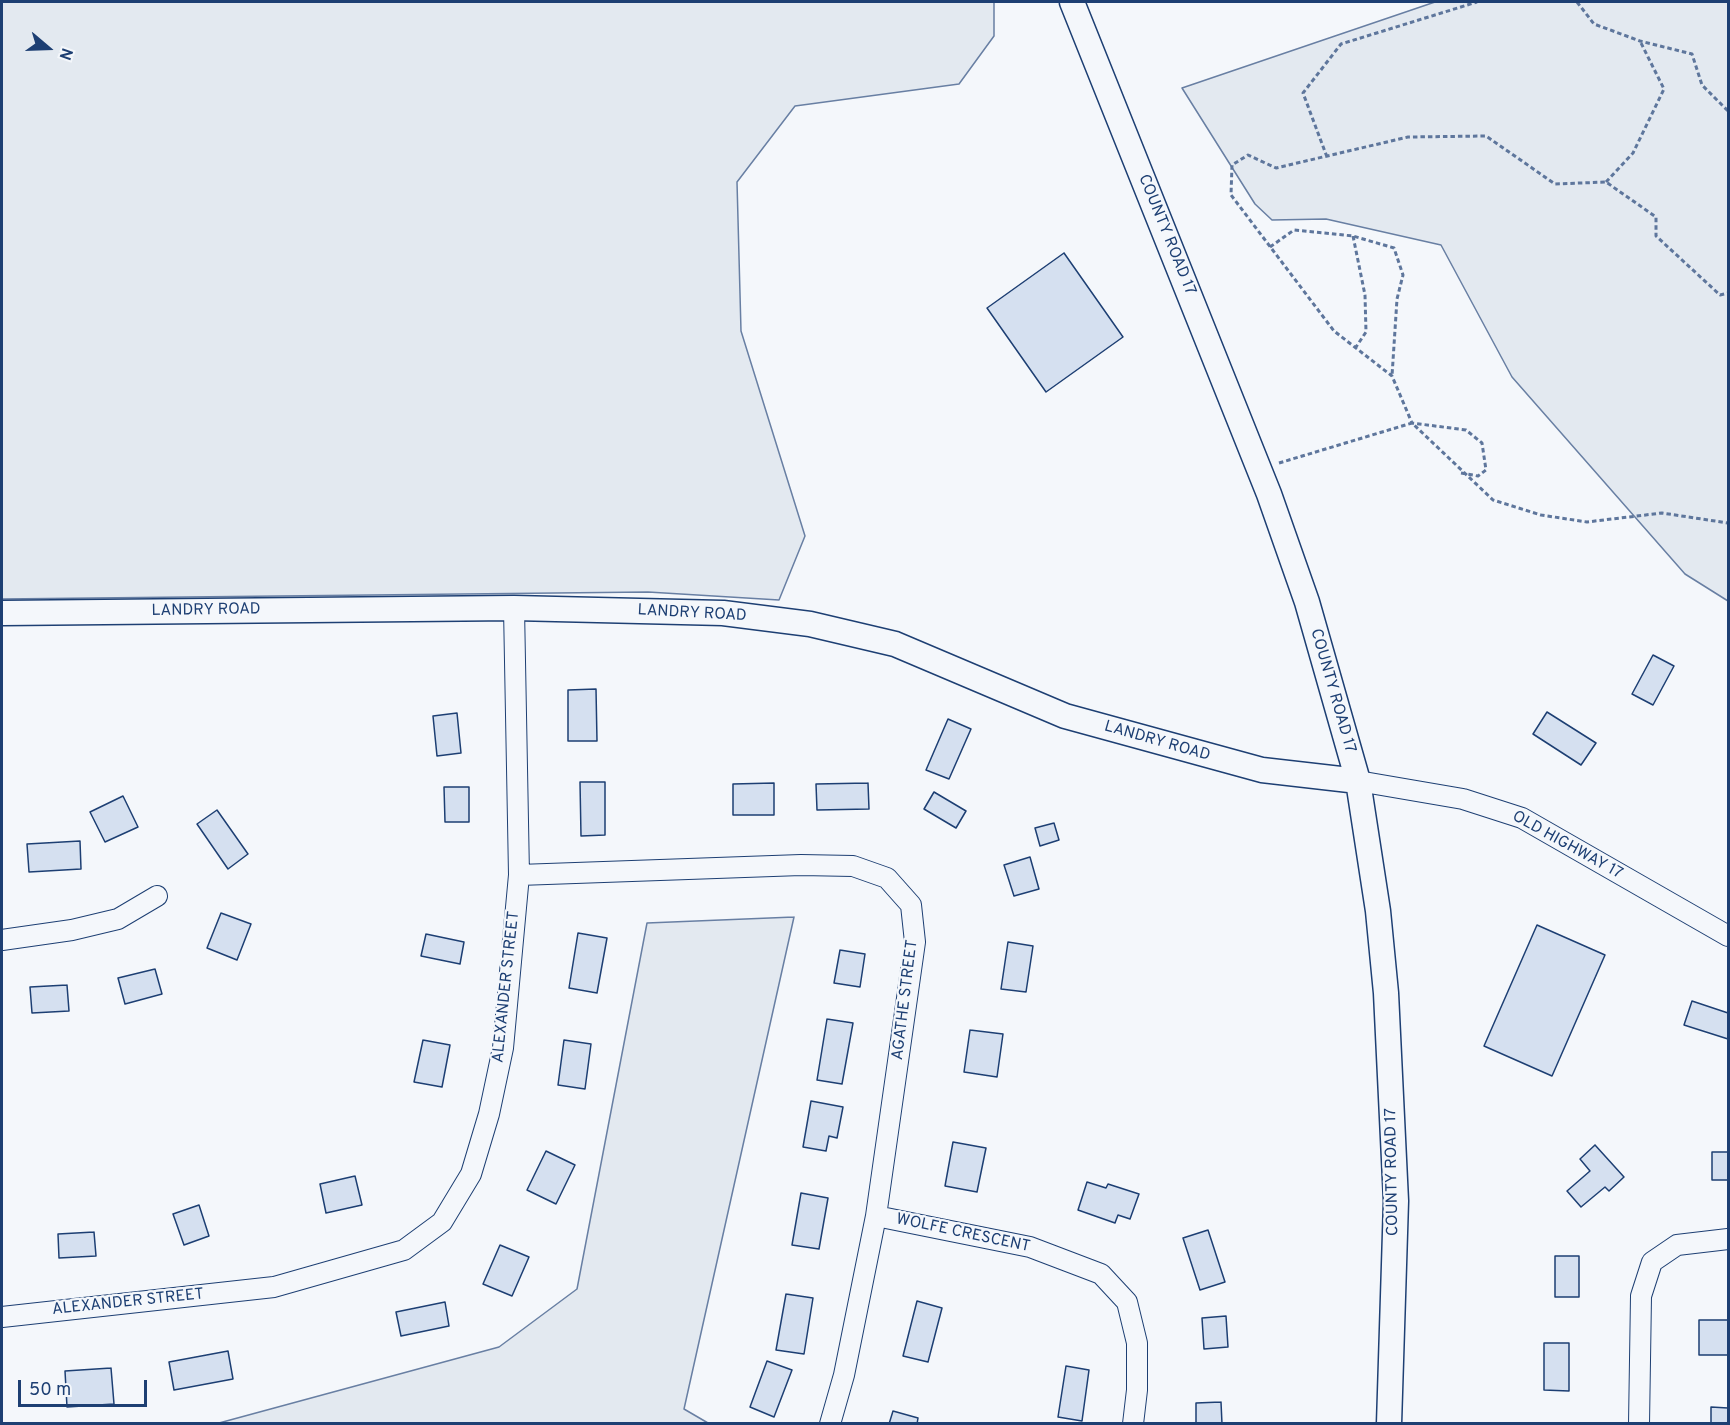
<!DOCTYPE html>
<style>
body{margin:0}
#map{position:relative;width:1730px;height:1425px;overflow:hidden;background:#f4f7fb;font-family:Overpass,sans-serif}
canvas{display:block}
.frame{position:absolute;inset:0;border:3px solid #1d3f73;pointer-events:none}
.north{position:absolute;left:18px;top:18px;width:60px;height:60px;-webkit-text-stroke:4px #f4f7fb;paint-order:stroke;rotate:109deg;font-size:16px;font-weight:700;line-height:24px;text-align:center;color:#1d3f73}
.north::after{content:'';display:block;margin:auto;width:21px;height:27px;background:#1d3f73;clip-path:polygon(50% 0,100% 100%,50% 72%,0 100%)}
.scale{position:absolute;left:18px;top:1380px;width:129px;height:27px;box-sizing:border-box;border:3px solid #1d3f73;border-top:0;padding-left:8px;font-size:18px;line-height:21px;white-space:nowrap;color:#1d3f73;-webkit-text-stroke:4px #f4f7fb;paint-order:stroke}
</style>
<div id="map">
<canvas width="1730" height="1425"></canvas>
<div class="frame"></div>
<div class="north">N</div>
<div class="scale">50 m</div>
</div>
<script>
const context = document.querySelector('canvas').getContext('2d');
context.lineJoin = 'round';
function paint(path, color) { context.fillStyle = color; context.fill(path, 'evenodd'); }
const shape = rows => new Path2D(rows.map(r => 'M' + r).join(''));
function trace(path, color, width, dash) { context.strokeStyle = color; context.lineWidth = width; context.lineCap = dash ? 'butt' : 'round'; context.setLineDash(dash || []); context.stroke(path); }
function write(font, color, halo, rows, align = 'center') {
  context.font = font + ' Overpass,sans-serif'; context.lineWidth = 4.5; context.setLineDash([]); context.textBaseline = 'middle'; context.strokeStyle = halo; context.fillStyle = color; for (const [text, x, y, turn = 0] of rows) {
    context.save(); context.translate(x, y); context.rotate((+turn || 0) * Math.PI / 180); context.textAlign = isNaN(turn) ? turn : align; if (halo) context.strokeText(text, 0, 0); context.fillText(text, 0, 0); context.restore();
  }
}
const green = shape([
 [2,2,994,2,994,36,959,84,795,106,737,182,741,331,805,536,779,600,648,592,2,599,2,2],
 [1435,2,1728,2,1728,601,1685,574,1512,377,1441,245,1326,219,1272,220,1255,204,1182,88,1435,2],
 [794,917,684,1409,708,1423,219,1423,499,1347,577,1289,647,923,794,917]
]);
paint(green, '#e3e9f0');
trace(green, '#687fa3', 1.5);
const building = shape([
 [1064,253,1123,337,1046,392,987,308,1064,253],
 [1653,655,1674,666,1653,705,1632,694,1653,655],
 [596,689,597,741,568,741,568,690,596,689],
 [1547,712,1596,743,1581,765,1533,734,1547,712],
 [457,713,461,753,437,756,433,716,457,713],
 [948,719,971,729,949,779,926,770,948,719],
 [580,782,605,782,605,835,581,836,580,782],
 [774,783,774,815,733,815,733,784,774,783],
 [868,783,869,809,817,810,816,784,868,783],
 [444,787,469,787,469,822,445,822,444,787],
 [934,792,966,811,956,828,924,809,934,792],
 [123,796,138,827,105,842,90,812,123,796],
 [217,810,248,854,228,869,197,824,217,810],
 [1054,823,1059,840,1040,846,1035,828,1054,823],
 [80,841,81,869,29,872,27,844,80,841],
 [1030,857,1039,889,1014,896,1004,865,1030,857],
 [221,913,251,924,237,960,207,948,221,913],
 [1537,925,1605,955,1552,1076,1484,1046,1537,925],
 [578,933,607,938,597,993,569,988,578,933],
 [426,934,464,942,460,964,421,956,426,934],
 [1008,942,1033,946,1026,992,1001,989,1008,942],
 [840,950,865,954,860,987,834,983,840,950],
 [155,969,162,994,125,1004,118,978,155,969],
 [67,985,69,1011,32,1013,30,987,67,985],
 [1692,1001,1728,1013,1728,1039,1684,1025,1692,1001],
 [827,1019,853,1023,842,1084,817,1080,827,1019],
 [970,1030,1003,1034,997,1077,964,1072,970,1030],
 [423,1040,450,1045,442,1087,414,1082,423,1040],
 [564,1040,591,1044,585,1089,558,1085,564,1040],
 [811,1101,843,1107,837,1138,829,1136,826,1151,803,1147,811,1101],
 [953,1142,986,1148,977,1192,945,1186,953,1142],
 [1595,1145,1624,1177,1609,1191,1605,1187,1581,1207,1567,1191,1590,1171,1580,1159,1595,1145],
 [546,1151,575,1165,556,1204,527,1190,546,1151],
 [1712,1152,1728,1152,1728,1180,1712,1180,1712,1152],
 [355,1176,362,1205,326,1213,320,1184,355,1176],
 [1087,1182,1106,1188,1108,1184,1139,1194,1130,1219,1118,1215,1115,1223,1078,1210,1087,1182],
 [801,1193,828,1198,819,1249,792,1245,801,1193],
 [199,1205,209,1236,184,1245,173,1214,199,1205],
 [1208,1230,1225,1282,1200,1290,1183,1238,1208,1230],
 [94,1232,96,1256,59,1258,58,1234,94,1232],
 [500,1245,529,1257,512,1296,483,1284,500,1245],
 [1555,1256,1579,1256,1579,1297,1555,1297,1555,1256],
 [786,1294,813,1298,804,1354,776,1350,786,1294],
 [917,1301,942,1308,928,1362,903,1356,917,1301],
 [445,1302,449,1326,401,1336,396,1312,445,1302],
 [1226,1316,1228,1347,1204,1349,1202,1318,1226,1316],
 [1699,1320,1728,1320,1728,1355,1699,1355,1699,1320],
 [1544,1343,1569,1343,1569,1391,1544,1390,1544,1343],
 [228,1351,233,1379,174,1390,169,1362,228,1351],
 [767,1361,792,1370,774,1417,750,1407,767,1361],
 [1066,1366,1089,1370,1082,1421,1058,1417,1066,1366],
 [111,1368,114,1404,67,1407,65,1371,111,1368],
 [1221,1402,1222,1424,1196,1424,1196,1403,1221,1402],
 [1711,1407,1728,1408,1728,1424,1711,1424,1711,1407],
 [893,1411,918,1418,917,1424,889,1424,893,1411]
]);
paint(building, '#d5e0f0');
trace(building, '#1d3f73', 1.5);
const minor = shape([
 [1358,781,1463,799,1522,818,1728,936],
 [519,875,801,865,853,866,887,878,911,905,915,942,876,1216,844,1375,830,1424],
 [2,940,72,930,118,919,157,896],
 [876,1216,1030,1247,1101,1274,1127,1302,1137,1343,1137,1390,1133,1424],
 [2,1317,274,1287,404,1250,442,1222,471,1174,489,1114,503,1048,519,875,514,608],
 [1639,1424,1641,1296,1652,1262,1677,1245,1728,1239]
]);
const major = shape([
 [1072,2,1269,494,1307,602,1358,781,1378,911,1386,993,1396,1201,1389,1424],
 [2,613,514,608,723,613,810,624,895,644,1065,716,1262,770,1358,781]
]);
trace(minor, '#1d3f73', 22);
trace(major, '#1d3f73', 27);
trace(shape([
 [1577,2,1594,24,1640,41,1692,54,1702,85,1728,111],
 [1327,157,1303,93,1341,44,1477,2],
 [1606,182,1633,153,1664,89,1640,41],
 [1353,236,1365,295,1366,332,1356,347],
 [1270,247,1294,230,1353,236,1394,248,1403,275,1397,299,1392,376],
 [1279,463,1412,423,1493,500,1541,515,1587,522,1662,513,1728,523],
 [1461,473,1478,476,1486,470,1482,443,1466,430,1412,423,1392,376,1334,331,1231,195,1232,165,1248,155,1276,168,1408,137,1486,136,1555,184,1606,182,1656,217,1656,236,1720,295,1728,293]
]), '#5e769c', 3, [4.5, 3]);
trace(minor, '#f4f7fb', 20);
trace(major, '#f4f7fb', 24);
write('16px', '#1d3f73', '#f4f7fb', [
 ["COUNTY ROAD 17",1166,235,68],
 ["LANDRY ROAD",206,611,-1],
 ["LANDRY ROAD",692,614,3],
 ["COUNTY ROAD 17",1332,691,74],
 ["LANDRY ROAD",1157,742,16],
 ["OLD HIGHWAY 17",1567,846,29],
 ["ALEXANDER STREET",507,987,-84],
 ["AGATHE STREET",906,1000,-83],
 ["COUNTY ROAD 17",1393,1172,-91],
 ["WOLFE CRESCENT",963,1234,12],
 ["ALEXANDER STREET",128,1303,-6]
]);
</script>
